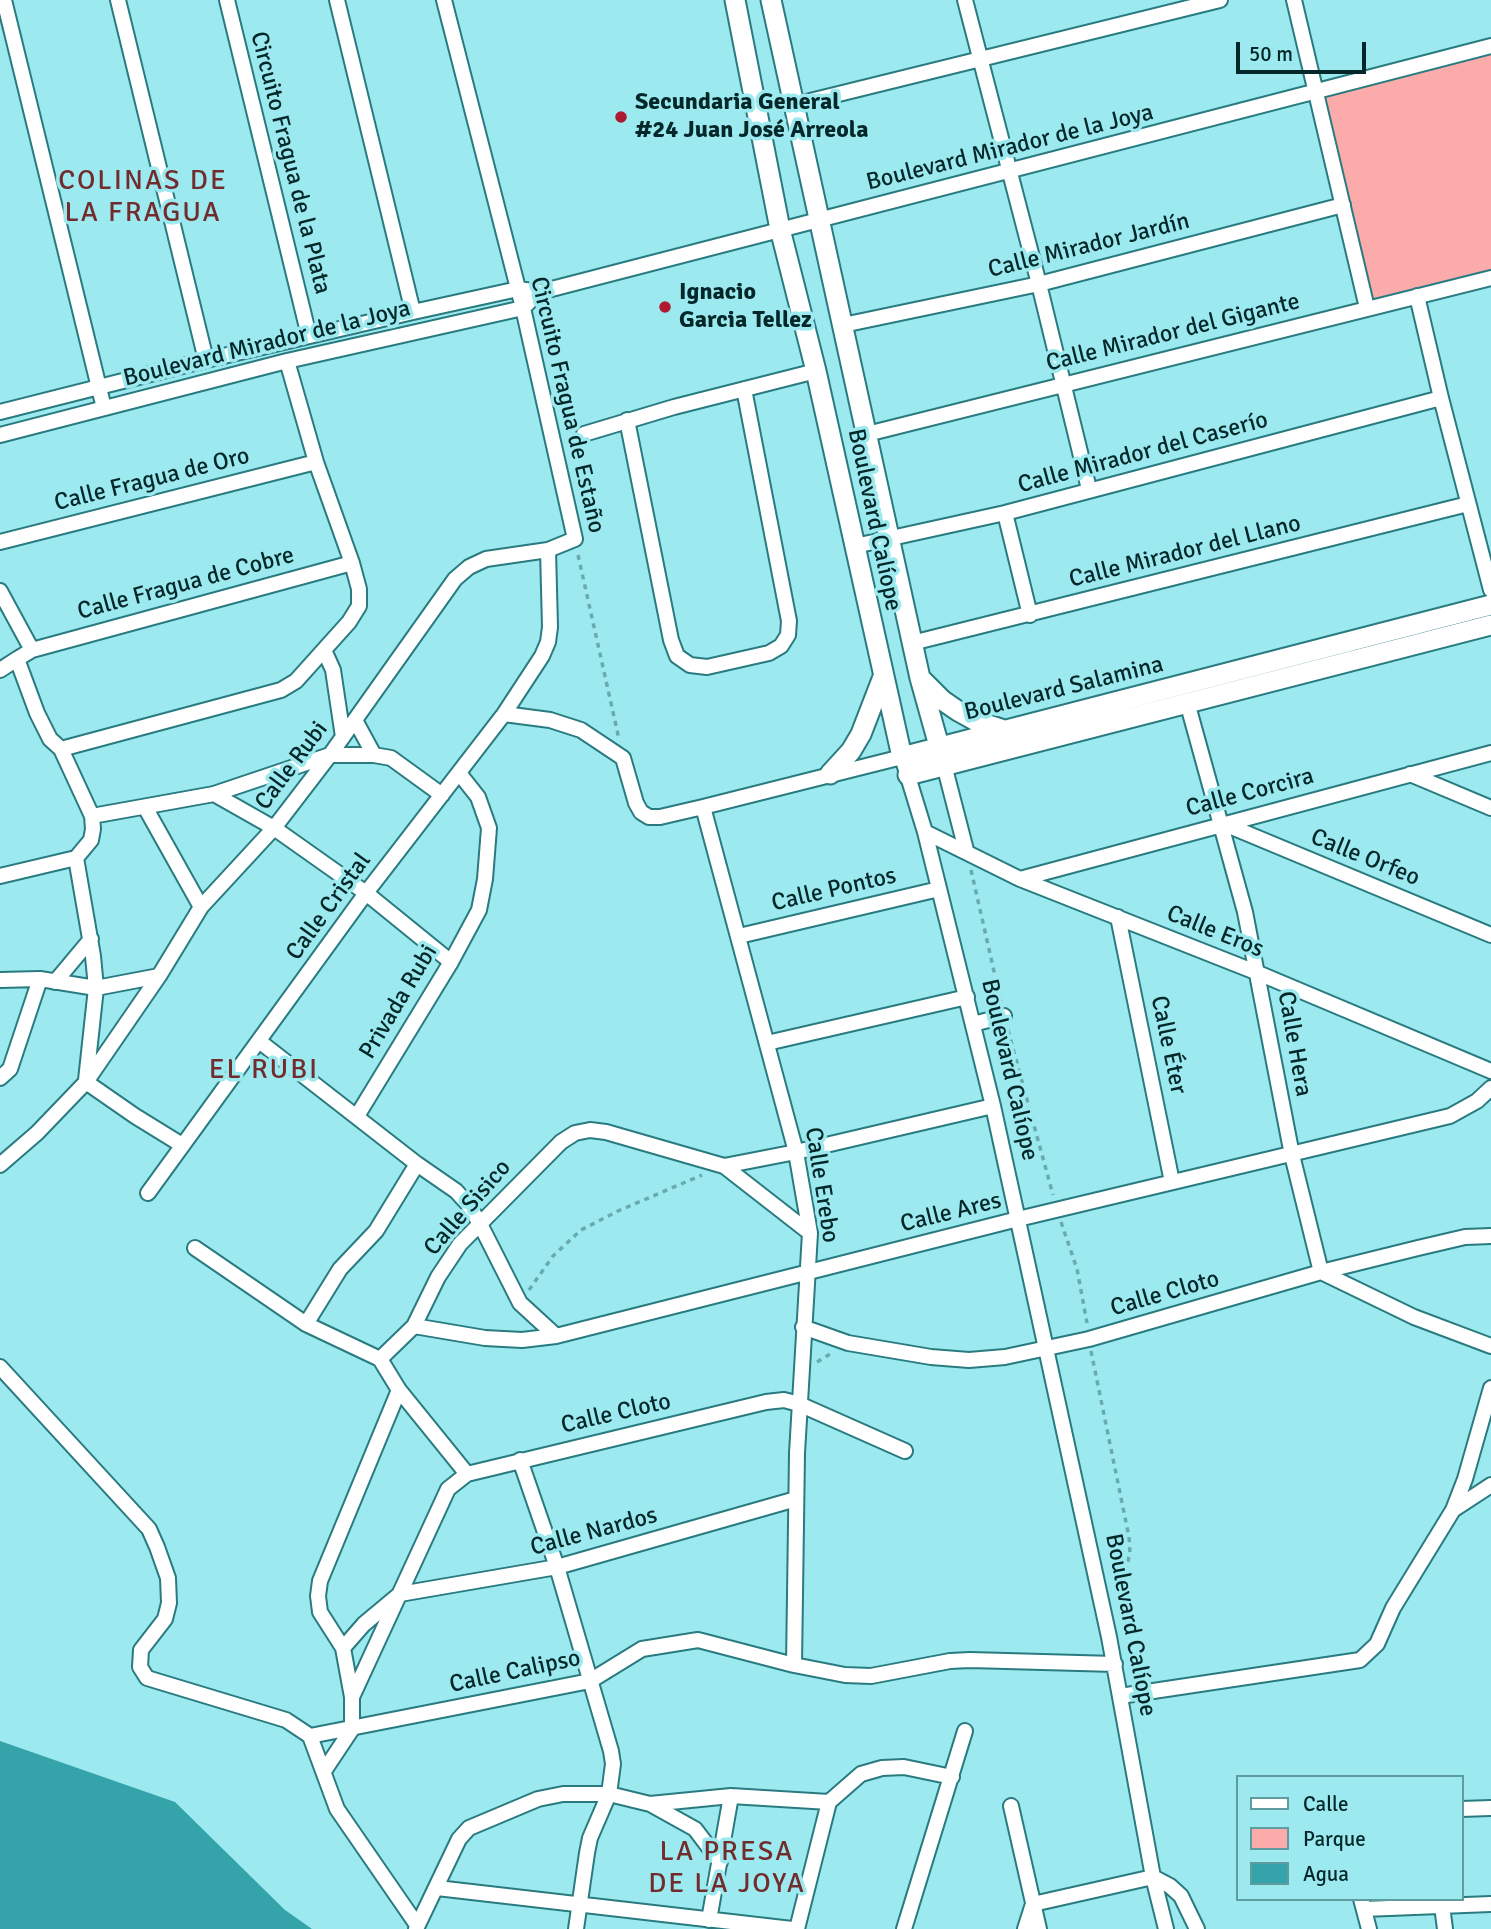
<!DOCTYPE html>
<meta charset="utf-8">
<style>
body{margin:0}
#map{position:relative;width:1491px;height:1929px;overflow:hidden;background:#9ceaef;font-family:Signika,sans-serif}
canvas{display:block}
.legend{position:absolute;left:1236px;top:1775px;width:228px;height:126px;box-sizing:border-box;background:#9ceaef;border:2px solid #5f9ca0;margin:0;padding:9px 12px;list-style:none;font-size:21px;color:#042729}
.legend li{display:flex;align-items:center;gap:14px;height:35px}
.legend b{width:35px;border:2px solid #5f9ca0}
.scale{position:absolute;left:1236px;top:42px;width:130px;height:32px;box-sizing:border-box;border:4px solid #042729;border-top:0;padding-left:9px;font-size:21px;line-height:24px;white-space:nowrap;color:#042729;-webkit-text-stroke:5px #9ceaef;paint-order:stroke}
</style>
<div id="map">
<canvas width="1491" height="1929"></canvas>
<ul class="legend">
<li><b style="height:9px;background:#fff"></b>Calle</li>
<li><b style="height:19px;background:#fbacaa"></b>Parque</li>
<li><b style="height:19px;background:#35a3aa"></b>Agua</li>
</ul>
<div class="scale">50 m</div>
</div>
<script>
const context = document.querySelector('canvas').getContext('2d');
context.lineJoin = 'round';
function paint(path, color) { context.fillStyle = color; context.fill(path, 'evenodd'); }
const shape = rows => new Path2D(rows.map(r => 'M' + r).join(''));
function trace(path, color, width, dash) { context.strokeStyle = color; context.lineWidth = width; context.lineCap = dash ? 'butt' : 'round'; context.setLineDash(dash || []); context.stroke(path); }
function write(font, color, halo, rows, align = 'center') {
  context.font = font + ' Signika,sans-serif'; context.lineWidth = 7; context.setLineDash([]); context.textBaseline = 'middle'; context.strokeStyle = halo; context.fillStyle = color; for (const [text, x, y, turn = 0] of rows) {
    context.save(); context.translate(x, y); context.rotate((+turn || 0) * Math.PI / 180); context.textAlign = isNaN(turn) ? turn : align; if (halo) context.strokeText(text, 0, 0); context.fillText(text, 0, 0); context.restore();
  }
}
paint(shape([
 [1491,44,1491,280,1373,310,1317,91]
]), '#fbacaa');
paint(shape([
 [0,1741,175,1802,285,1910,312,1929,0,1929]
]), '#35a3aa');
const street = shape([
 [4,0,104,408],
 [118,0,206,360],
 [227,0,309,336],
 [337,0,413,312],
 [965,0,1039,284,1089,489],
 [1294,0,1367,308],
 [794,105,1220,0],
 [1417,296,1441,398,1491,590],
 [843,325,1039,284,1343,205],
 [0,412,206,360,413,312,518,289,540,292,1491,46],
 [627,420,671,640,677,656,690,665,707,667,769,653,781,646,788,635,789,621,744,389],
 [584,434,674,407,816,371],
 [867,434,1491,278],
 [0,435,287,361,523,308,529,302],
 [1005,513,1030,615],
 [0,542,316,462],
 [855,546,1005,513,1441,398],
 [0,591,32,650,17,659,37,713,50,739,61,749,92,816,93,829,91,840,76,858,93,956,96,988,86,1080],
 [912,643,1468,504],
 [32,650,352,563],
 [324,650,333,670,343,737],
 [0,670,17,659],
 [1187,702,1245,912,1292,1155,1321,1272,1414,1317,1491,1346],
 [504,714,550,720,581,730,623,758,636,803,641,812,649,817,660,817,703,807,902,757,925,832,993,1106,1109,1637,1153,1877,1166,1929],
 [355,720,374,755],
 [61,749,281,690,296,681,349,622,359,606,359,589,352,563,316,462,287,361],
 [942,757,966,850],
 [1410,774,1491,808],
 [214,794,274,828,366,893,451,962],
 [145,807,201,907],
 [703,807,796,1152,810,1233,797,1453,794,1665],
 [92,816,214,794,330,755,374,755,391,758,442,795],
 [1222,823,1491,935],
 [925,832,1020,879,1258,973,1491,1071],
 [0,876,76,858],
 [1020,879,1491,753],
 [1118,917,1172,1182],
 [739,936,939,889],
 [0,980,40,979,96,988,159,976],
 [55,982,91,939],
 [973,1024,1004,1016],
 [259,1041,417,1164,456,1191,467,1203,479,1222,520,1303,556,1336],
 [767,1043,967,997],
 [0,1078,10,1069,40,979],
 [86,1082,135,1116,182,1145],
 [357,1116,451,962,479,910,485,879,489,828,478,797,459,773],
 [0,1165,37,1133,86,1082,159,976,201,907,274,828,330,755,455,579,469,567,486,559,548,550,575,539,523,308,444,0],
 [724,1166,796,1152,993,1106],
 [148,1193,366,893,504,714,542,656,548,642,550,627,548,550],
 [195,1248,306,1324,380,1359],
 [306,1324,340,1269,376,1231,417,1164],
 [414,1326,485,1338,522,1340,556,1336,1018,1219,1450,1116,1477,1101,1491,1088],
 [803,1327,848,1343,931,1357,969,1360,1005,1357,1089,1339,1321,1272,1418,1248,1465,1237,1491,1236],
 [0,1367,149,1529,157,1547,168,1578,169,1603,165,1619,141,1650,140,1667,147,1678,286,1720,310,1736,590,1681,642,1649,698,1640,794,1665,845,1675,871,1676,950,1661,970,1660,1115,1664],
 [399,1390,467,1474],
 [520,1460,557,1567,611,1751,613,1764,609,1794,590,1838,587,1853,576,1929],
 [1453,1510,1465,1479,1491,1388],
 [343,1648,320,1612,318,1596,320,1581,399,1390,380,1359,414,1326,438,1277,460,1244,561,1142,575,1133,590,1130,606,1132,724,1166,810,1233],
 [1120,1696,1360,1660,1377,1644,1393,1608,1453,1510,1491,1485],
 [352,1697,343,1648,364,1624,400,1594,557,1567,796,1499],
 [310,1736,337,1809,417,1925],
 [324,1771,352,1729,352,1697,448,1489,467,1474,766,1402,784,1400,799,1404,905,1451],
 [650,1804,695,1829,720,1862],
 [1011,1806,1039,1929],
 [1461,1809,1491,1808],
 [437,1888,792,1929],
 [1361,1899,1369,1929],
 [1442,1906,1445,1929],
 [1364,1909,1491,1904],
 [709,1920,731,1796],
 [416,1929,459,1839,469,1828,538,1799,563,1794,609,1794,650,1804,731,1796,829,1802,861,1774,882,1768,904,1767,952,1777],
 [797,1929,829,1802],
 [904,1929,965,1731],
 [1025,1929,1033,1904,1153,1877,1170,1886,1181,1896,1197,1929]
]);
const secondary = shape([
 [735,0,780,229,816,371,902,757,1491,605],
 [771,0,920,678,939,746],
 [921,679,942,700,958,711,976,721,1001,729],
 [830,774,851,751,861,734,883,677],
 [908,775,1491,625]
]);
trace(street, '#297b80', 18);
trace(secondary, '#297b80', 23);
trace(shape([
 [578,555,619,739],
 [971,870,1001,1002],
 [1008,1030,1053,1195],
 [1061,1222,1077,1269,1087,1323],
 [529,1290,553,1256,581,1230,618,1211,702,1175],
 [1091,1351,1129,1537,1130,1553,1117,1604],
 [817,1362,832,1353]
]), '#6aaaae', 3.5, [5, 5]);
trace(street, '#fff', 14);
trace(secondary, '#fff', 19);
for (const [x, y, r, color] of [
 [621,117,7,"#ae1930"],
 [665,307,7,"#ae1930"]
]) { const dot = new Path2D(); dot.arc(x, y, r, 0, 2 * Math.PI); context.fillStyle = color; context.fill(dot); trace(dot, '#9ceaef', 2.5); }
write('bold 24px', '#042729', '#9ceaef', [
 ["Secundaria General",635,103],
 ["#24 Juan José Arreola",635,131],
 ["Ignacio",679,293],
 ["Garcia Tellez",679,321]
], 'left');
write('24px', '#042729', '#9ceaef', [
 ["Boulevard Mirador de la Joya",1010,148,-14],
 ["Circuito Fragua de la Plata",290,163,76],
 ["Calle Mirador Jardín",1089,246,-14],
 ["Calle Mirador del Gigante",1173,333,-14],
 ["Boulevard Mirador de la Joya",267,344,-14],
 ["Circuito Fragua de Estaño",567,405,77],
 ["Calle Mirador del Caserío",1143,453,-15],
 ["Calle Fragua de Oro",152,480,-14],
 ["Boulevard Calíope",874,520,78],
 ["Calle Mirador del Llano",1185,552,-14],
 ["Calle Fragua de Cobre",186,584,-15],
 ["Boulevard Salamina",1064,689,-14],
 ["Calle Rubi",292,766,-53],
 ["Calle Corcira",1250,793,-15],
 ["Calle Orfeo",1365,858,22],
 ["Calle Pontos",834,890,-13],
 ["Calle Cristal",329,907,-54],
 ["Calle Eros",1215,932,22],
 ["Privada Rubi",399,1002,-59],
 ["Calle Hera",1294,1044,80],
 ["Calle Éter",1168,1045,78],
 ["Boulevard Calíope",1009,1070,77],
 ["Calle Erebo",821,1185,81],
 ["Calle Sisico",468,1208,-49],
 ["Calle Ares",951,1213,-14],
 ["Calle Cloto",1165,1294,-16],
 ["Calle Cloto",616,1414,-13],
 ["Calle Nardos",594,1532,-15],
 ["Boulevard Calíope",1130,1625,79],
 ["Calle Calipso",515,1672,-12]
]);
context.letterSpacing = '2px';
write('28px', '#722c2e', '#9ceaef', [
 ["COLINAS DE",143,182],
 ["LA FRAGUA",143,214],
 ["EL RUBI",264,1071],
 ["LA PRESA",727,1853],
 ["DE LA JOYA",727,1885]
]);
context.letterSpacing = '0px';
</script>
